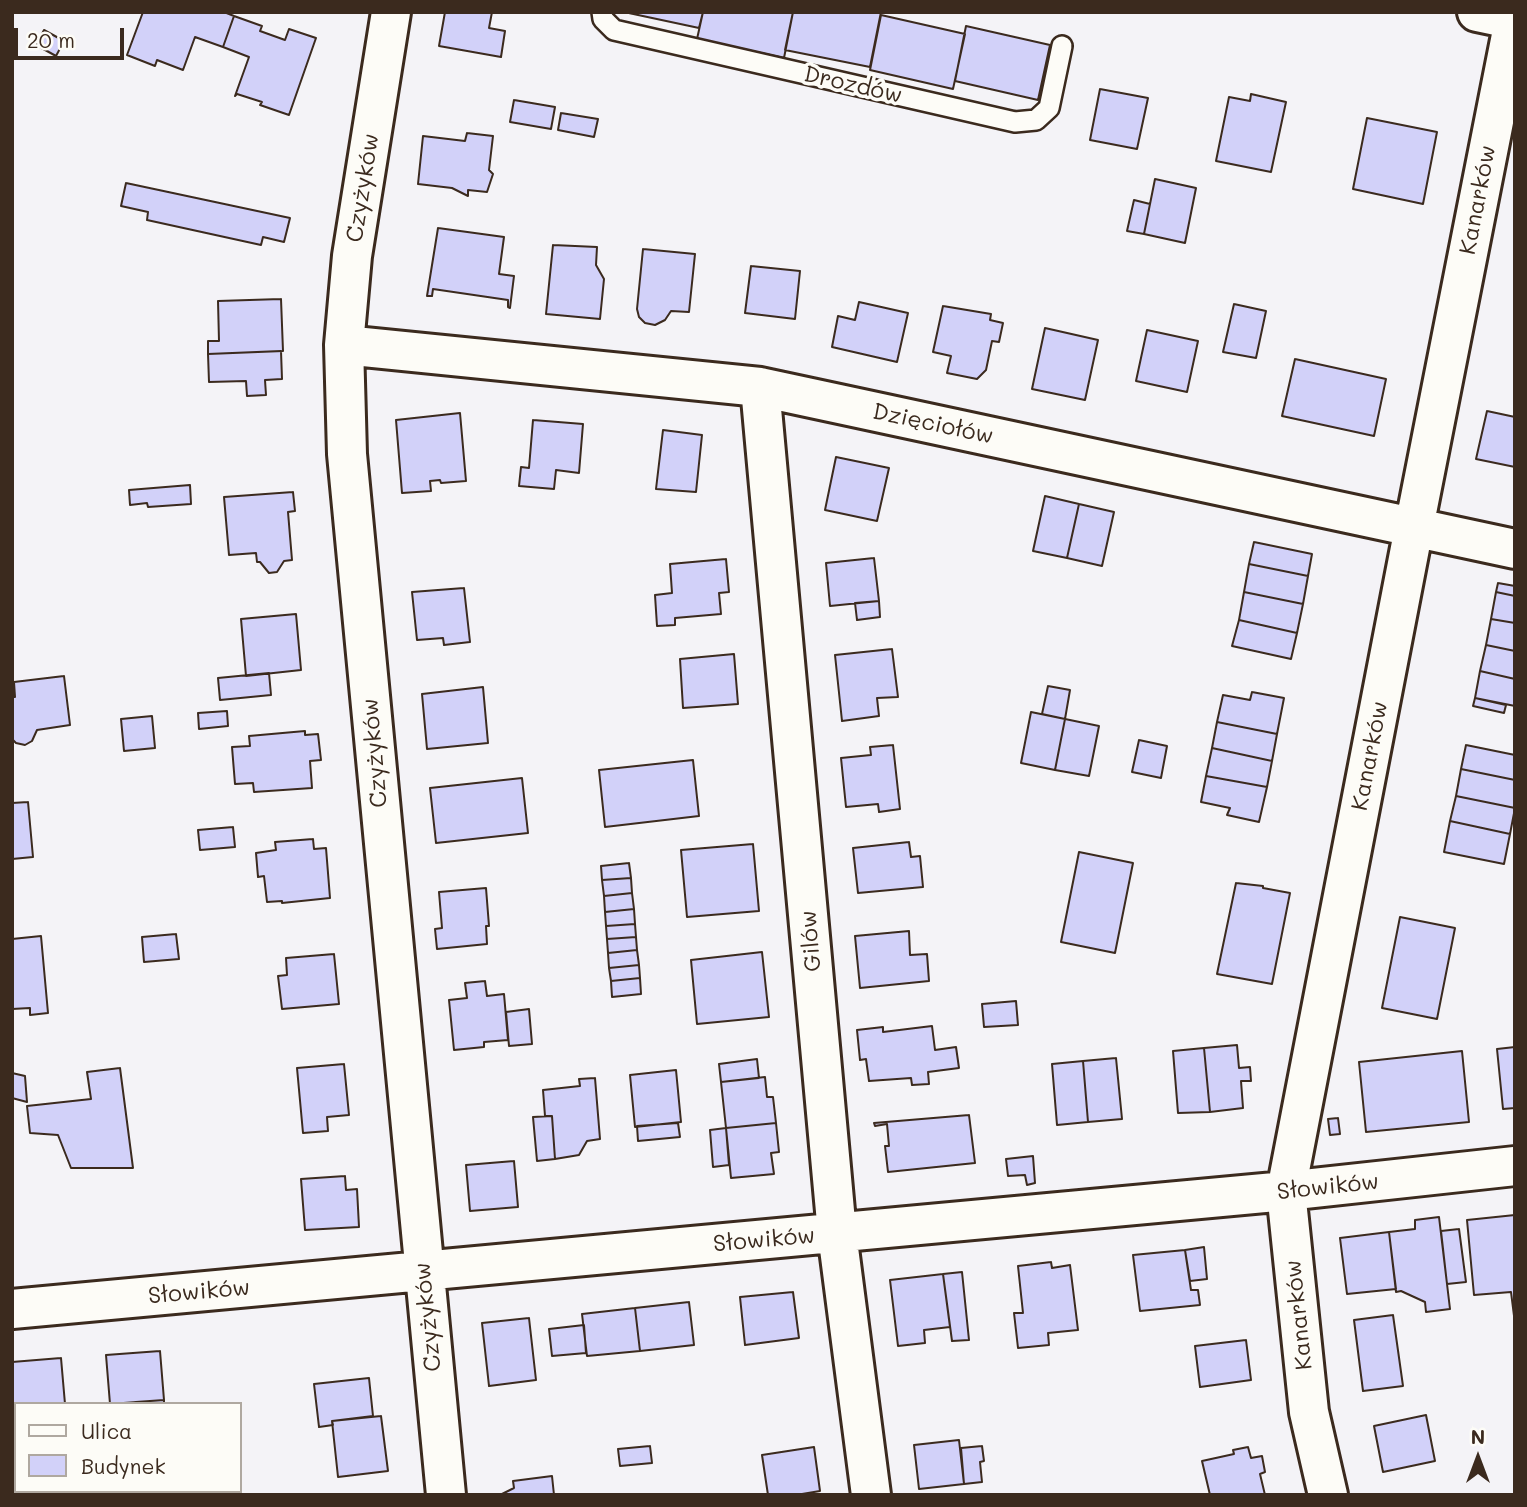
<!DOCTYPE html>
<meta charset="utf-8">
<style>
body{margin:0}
#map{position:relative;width:1527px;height:1507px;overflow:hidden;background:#f4f3f7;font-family:Mali,sans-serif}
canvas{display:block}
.frame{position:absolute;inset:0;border:14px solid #3b2a1e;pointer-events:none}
.legend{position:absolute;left:14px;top:1402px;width:228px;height:91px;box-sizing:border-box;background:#fdfcf7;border:2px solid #afa8a0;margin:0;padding:9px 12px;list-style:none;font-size:21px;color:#3b2a1e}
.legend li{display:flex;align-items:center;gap:14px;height:35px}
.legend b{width:35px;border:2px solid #afa8a0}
.north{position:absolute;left:1443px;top:1423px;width:70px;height:70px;-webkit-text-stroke:5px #fdfcf7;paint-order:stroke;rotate:0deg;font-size:19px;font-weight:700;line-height:28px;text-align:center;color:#3b2a1e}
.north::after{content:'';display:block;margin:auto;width:24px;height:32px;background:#3b2a1e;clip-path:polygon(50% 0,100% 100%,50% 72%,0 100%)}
.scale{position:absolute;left:14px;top:28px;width:110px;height:32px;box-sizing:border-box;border:4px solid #3b2a1e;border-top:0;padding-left:9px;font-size:21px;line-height:24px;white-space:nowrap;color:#3b2a1e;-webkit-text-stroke:5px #fdfcf7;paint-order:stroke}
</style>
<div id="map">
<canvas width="1527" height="1507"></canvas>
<div class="frame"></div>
<ul class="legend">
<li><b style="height:9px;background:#fdfcf7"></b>Ulica</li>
<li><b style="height:19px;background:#d2d1f9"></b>Budynek</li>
</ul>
<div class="north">N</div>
<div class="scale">20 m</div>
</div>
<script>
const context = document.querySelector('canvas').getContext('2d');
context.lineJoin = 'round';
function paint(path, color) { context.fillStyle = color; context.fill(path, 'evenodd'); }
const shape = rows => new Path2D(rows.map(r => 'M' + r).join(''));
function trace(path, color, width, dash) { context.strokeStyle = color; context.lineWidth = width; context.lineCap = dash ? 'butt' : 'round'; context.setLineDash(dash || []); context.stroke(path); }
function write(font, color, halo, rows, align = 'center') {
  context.font = font + ' Mali,sans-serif'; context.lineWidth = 7; context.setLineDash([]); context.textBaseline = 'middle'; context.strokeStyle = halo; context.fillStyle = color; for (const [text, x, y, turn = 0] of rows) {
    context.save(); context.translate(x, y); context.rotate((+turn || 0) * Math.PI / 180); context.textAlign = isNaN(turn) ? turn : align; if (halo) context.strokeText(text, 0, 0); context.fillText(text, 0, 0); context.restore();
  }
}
const building = shape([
 [143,12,224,12,234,16,223,47,195,37,183,70,157,60,155,66,127,55,143,12],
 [445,12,492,12,489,28,505,31,501,57,439,46,445,12],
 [624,12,703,12,699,28,624,12],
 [703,12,793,12,784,58,697,39,703,12],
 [793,12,881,12,870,67,785,50,793,12],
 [881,15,965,34,953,89,870,70,881,15],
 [234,16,262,26,260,31,285,40,289,29,316,38,289,115,260,105,262,102,237,94,235,96,249,57,223,47,234,16],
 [966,26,1050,45,1038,100,955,81,966,26],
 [44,30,64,41,56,56,36,45,44,30],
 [1100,89,1148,98,1137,149,1090,140,1100,89],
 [1251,94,1286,102,1271,172,1216,161,1229,97,1250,101,1251,94],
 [514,100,555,107,551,129,510,122,514,100],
 [561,113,598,119,594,137,558,130,561,113],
 [1367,118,1437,132,1423,204,1353,189,1367,118],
 [467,133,493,136,489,170,493,174,487,192,468,190,468,196,452,188,418,184,423,136,465,141,467,133],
 [1155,179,1196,188,1185,243,1144,234,1155,179],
 [126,183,290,218,284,242,263,237,261,245,147,220,148,212,121,206,126,183],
 [1134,200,1150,204,1144,234,1127,231,1134,200],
 [438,228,504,237,499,274,514,276,510,308,508,307,508,300,433,289,432,296,427,296,438,228],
 [553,245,597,247,596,265,604,279,600,319,546,314,553,245],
 [643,249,695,254,689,312,671,311,665,320,655,325,645,323,639,317,637,309,643,249],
 [751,266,800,271,795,319,745,313,751,266],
 [281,299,283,351,208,354,208,341,219,341,218,301,281,299],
 [859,302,908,313,897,362,832,347,838,316,855,320,859,302],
 [1234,304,1266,311,1256,358,1223,352,1234,304],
 [943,306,991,314,990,320,1003,323,999,342,992,341,986,370,977,379,947,373,951,356,933,352,943,306],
 [1045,328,1098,340,1085,400,1032,389,1045,328],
 [1147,330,1198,341,1187,392,1136,381,1147,330],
 [281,351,282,379,265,380,266,395,247,396,246,381,209,382,208,354,281,351],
 [1295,359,1386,379,1374,436,1282,416,1295,359],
 [1487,411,1515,417,1515,467,1476,459,1487,411],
 [460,413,466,481,441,483,440,480,430,481,431,491,402,493,396,420,460,413],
 [533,420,583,424,579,473,556,470,554,489,519,486,521,467,529,468,533,420],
 [663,430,702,435,696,492,656,489,663,430],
 [836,457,889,468,877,521,825,510,836,457],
 [190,485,191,504,148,507,147,503,130,505,129,490,190,485],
 [293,492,295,511,288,512,292,560,284,561,277,572,269,573,260,562,257,562,256,553,229,555,224,497,293,492],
 [1045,496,1079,504,1067,558,1033,551,1045,496],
 [1079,504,1114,512,1102,566,1067,558,1079,504],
 [1254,542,1312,554,1308,576,1249,564,1254,542],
 [874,558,879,601,830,606,826,563,874,558],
 [726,559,729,592,719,593,721,614,675,618,675,625,657,626,655,595,672,593,670,564,726,559],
 [1249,564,1308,576,1303,604,1244,592,1249,564],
 [1498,583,1515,586,1515,596,1496,592,1498,583],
 [464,588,470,642,444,645,443,638,417,640,412,592,464,588],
 [1244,592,1303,604,1297,633,1239,620,1244,592],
 [1496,592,1515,596,1515,623,1491,619,1496,592],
 [879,601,880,617,857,620,855,603,879,601],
 [296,614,301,670,246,676,241,619,296,614],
 [1491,619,1515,623,1515,651,1486,645,1491,619],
 [1239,620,1297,633,1291,659,1232,646,1239,620],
 [1486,645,1515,651,1515,679,1480,671,1486,645],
 [892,649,898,697,877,698,879,716,842,721,835,655,892,649],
 [734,654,738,704,683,708,680,659,734,654],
 [1480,671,1515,679,1515,706,1475,698,1480,671],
 [269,673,271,695,220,700,218,678,269,673],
 [64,676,70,725,37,730,32,741,25,745,16,743,12,739,12,697,15,697,14,682,64,676],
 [1048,686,1070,690,1065,719,1042,714,1048,686],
 [483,687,488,743,427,749,422,694,483,687],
 [1252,692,1284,698,1277,734,1217,722,1223,695,1250,700,1252,692],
 [1475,698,1506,705,1504,713,1473,706,1475,698],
 [227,711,228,726,199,729,198,713,227,711],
 [1031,712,1065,719,1055,770,1021,763,1031,712],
 [152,716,155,748,124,751,121,719,152,716],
 [1065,719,1099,726,1089,776,1055,770,1065,719],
 [1217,722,1277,734,1272,761,1212,748,1217,722],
 [305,731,305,735,318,734,321,760,310,761,312,788,254,792,253,783,235,784,232,747,250,746,249,736,305,731],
 [1139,740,1167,746,1161,778,1132,772,1139,740],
 [893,745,900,809,879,812,878,804,846,807,841,758,871,755,870,747,893,745],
 [1466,745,1515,755,1515,780,1461,769,1466,745],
 [1212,748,1272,761,1267,787,1206,776,1212,748],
 [693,760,699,816,605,827,599,770,693,760],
 [1461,769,1515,780,1515,808,1456,796,1461,769],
 [1206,776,1267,787,1259,822,1227,815,1230,808,1201,802,1206,776],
 [522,778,528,833,436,843,430,788,522,778],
 [1456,796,1515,808,1510,834,1450,821,1456,796],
 [28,802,33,857,12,859,12,803,28,802],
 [1450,821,1510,834,1504,864,1444,852,1450,821],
 [233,827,235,847,200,850,198,830,233,827],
 [313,839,314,849,326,848,330,898,282,903,282,901,267,902,264,876,258,877,256,853,276,850,275,842,313,839],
 [909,842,911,857,920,856,923,887,858,893,853,848,909,842],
 [753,844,759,911,687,917,681,850,753,844],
 [1079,852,1133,863,1115,953,1061,942,1079,852],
 [629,863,631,878,602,880,601,866,629,863],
 [631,878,632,893,604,896,602,880,631,878],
 [1236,883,1263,886,1263,888,1290,893,1272,984,1217,974,1236,883],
 [486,888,489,926,486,926,487,944,437,949,435,929,442,928,439,892,486,888],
 [632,893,634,909,605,912,604,896,632,893],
 [634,909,635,924,606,926,605,912,634,909],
 [1400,917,1455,928,1437,1019,1382,1008,1400,917],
 [635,924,636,937,607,939,606,926,635,924],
 [909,931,910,955,927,954,929,981,860,988,855,936,909,931],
 [176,934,179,959,144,962,142,937,176,934],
 [41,936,48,1013,30,1015,30,1008,12,1009,12,939,41,936],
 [636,937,637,950,608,953,607,939,636,937],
 [637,950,639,965,609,968,608,953,637,950],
 [762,952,769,1017,697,1024,691,960,762,952],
 [334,954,339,1004,282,1009,278,976,287,975,286,958,334,954],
 [639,965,640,978,611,981,609,968,639,965],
 [640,978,641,994,612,997,611,981,640,978],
 [485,981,487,996,504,994,508,1040,484,1042,484,1047,454,1050,449,1000,467,998,465,983,485,981],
 [1016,1001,1018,1025,984,1027,982,1004,1016,1001],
 [529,1009,532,1044,509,1046,506,1012,529,1009],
 [932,1026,935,1050,956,1047,959,1068,928,1072,929,1084,912,1085,911,1078,869,1081,866,1059,860,1060,857,1030,883,1027,883,1032,932,1026],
 [1237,1045,1239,1068,1250,1067,1251,1081,1241,1081,1243,1108,1210,1112,1204,1048,1237,1045],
 [1515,1047,1515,1108,1503,1109,1497,1049,1515,1047],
 [1204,1048,1210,1112,1178,1113,1173,1051,1204,1048],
 [1462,1051,1469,1122,1366,1132,1359,1062,1462,1051],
 [1116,1058,1122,1119,1088,1122,1083,1061,1116,1058],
 [757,1059,759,1078,721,1082,719,1064,757,1059],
 [1083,1061,1088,1122,1057,1125,1052,1064,1083,1061],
 [344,1064,349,1115,327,1117,328,1131,303,1133,297,1068,344,1064],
 [120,1068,133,1168,71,1168,58,1135,30,1133,27,1106,91,1099,87,1072,120,1068],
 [676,1070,681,1122,635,1127,630,1075,676,1070],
 [12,1073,25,1076,27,1102,12,1098,12,1073],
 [765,1077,767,1097,773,1097,776,1123,726,1128,721,1082,765,1077],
 [595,1078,600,1139,587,1141,579,1155,555,1159,552,1116,545,1116,543,1090,580,1086,579,1079,595,1078],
 [969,1115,975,1163,888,1172,885,1146,889,1146,887,1124,875,1126,874,1123,969,1115],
 [552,1116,555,1159,537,1161,533,1117,552,1116],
 [1338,1118,1340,1134,1330,1135,1328,1119,1338,1118],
 [678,1123,680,1137,638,1141,637,1126,678,1123],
 [776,1123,779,1152,771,1153,774,1174,731,1178,726,1128,776,1123],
 [726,1128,729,1165,713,1167,710,1130,726,1128],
 [1033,1156,1035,1183,1027,1185,1025,1175,1008,1176,1006,1159,1033,1156],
 [514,1161,518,1207,470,1211,466,1165,514,1161],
 [345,1176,346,1190,357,1189,359,1227,305,1230,301,1179,345,1176],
 [1515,1215,1515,1316,1514,1316,1511,1292,1474,1295,1467,1220,1515,1215],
 [1439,1217,1450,1309,1426,1312,1425,1302,1401,1291,1396,1292,1389,1232,1415,1229,1415,1220,1439,1217],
 [1459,1229,1466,1282,1447,1284,1441,1231,1459,1229],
 [1389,1232,1396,1289,1347,1294,1340,1238,1389,1232],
 [1204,1247,1207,1279,1190,1281,1185,1250,1204,1247],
 [1185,1250,1191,1290,1198,1290,1200,1305,1140,1311,1133,1255,1185,1250],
 [1051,1262,1052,1268,1070,1265,1078,1330,1048,1333,1049,1345,1018,1348,1014,1313,1023,1313,1018,1266,1051,1262],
 [962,1272,969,1340,952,1341,943,1274,962,1272],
 [943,1274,950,1327,924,1330,925,1343,898,1346,890,1280,943,1274],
 [793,1292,799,1338,745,1345,740,1297,793,1292],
 [689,1302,694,1345,640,1351,635,1308,689,1302],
 [635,1308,640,1351,587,1356,582,1314,635,1308],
 [1393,1315,1403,1386,1363,1391,1354,1320,1393,1315],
 [529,1318,536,1380,489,1386,482,1323,529,1318],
 [584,1325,586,1353,552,1356,549,1329,584,1325],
 [1246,1340,1251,1380,1200,1387,1195,1346,1246,1340],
 [160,1351,164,1400,110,1404,106,1355,160,1351],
 [61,1358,65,1404,16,1404,16,1416,12,1416,12,1362,61,1358],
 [369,1378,373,1416,332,1421,333,1425,319,1427,314,1384,369,1378],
 [164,1400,164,1404,118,1404,136,1402,164,1400],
 [1426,1415,1435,1461,1383,1472,1374,1426,1426,1415],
 [381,1416,388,1471,338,1477,332,1421,381,1416],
 [959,1440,964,1484,919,1489,914,1445,959,1440],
 [650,1446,652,1463,620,1466,618,1449,650,1446],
 [982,1446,984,1461,980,1462,982,1482,964,1484,961,1448,982,1446],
 [814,1447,820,1491,796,1495,768,1495,762,1455,814,1447],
 [1248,1447,1251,1458,1262,1456,1265,1472,1260,1474,1265,1495,1210,1495,1202,1461,1234,1454,1233,1450,1248,1447],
 [552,1476,554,1495,500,1495,514,1488,513,1481,552,1476]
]);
paint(building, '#d2d1f9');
trace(building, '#3b2a1e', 2);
const lane = shape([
 [602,12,603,19,614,30,1015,122,1036,120,1049,108,1062,46]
]);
const street = shape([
 [391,12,352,256,344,345,347,454,446,1495],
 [1477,12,1515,20],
 [344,345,760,387,1515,549],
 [760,387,837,1233,871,1495],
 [12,1309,1286,1191,1515,1166],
 [1328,1495,1309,1412,1286,1191,1411,543,1514,20]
]);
trace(lane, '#3b2a1e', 24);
trace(street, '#3b2a1e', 44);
trace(lane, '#fdfcf7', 19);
trace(street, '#fdfcf7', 38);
write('23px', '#3b2a1e', '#fdfcf7', [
 ["Drozdów",853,85,13],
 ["Czyżyków",363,188,-81],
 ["Kanarków",1478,200,-79],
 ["Dzięciołów",933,424,12],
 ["Czyżyków",375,753,-95],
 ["Kanarków",1370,756,-79],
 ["Gilów",811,941,-95],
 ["Słowików",1328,1187,-6],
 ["Słowików",764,1240,-5],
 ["Słowików",199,1292,-5],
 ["Kanarków",1299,1315,-96],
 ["Czyżyków",428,1317,-96]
]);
</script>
